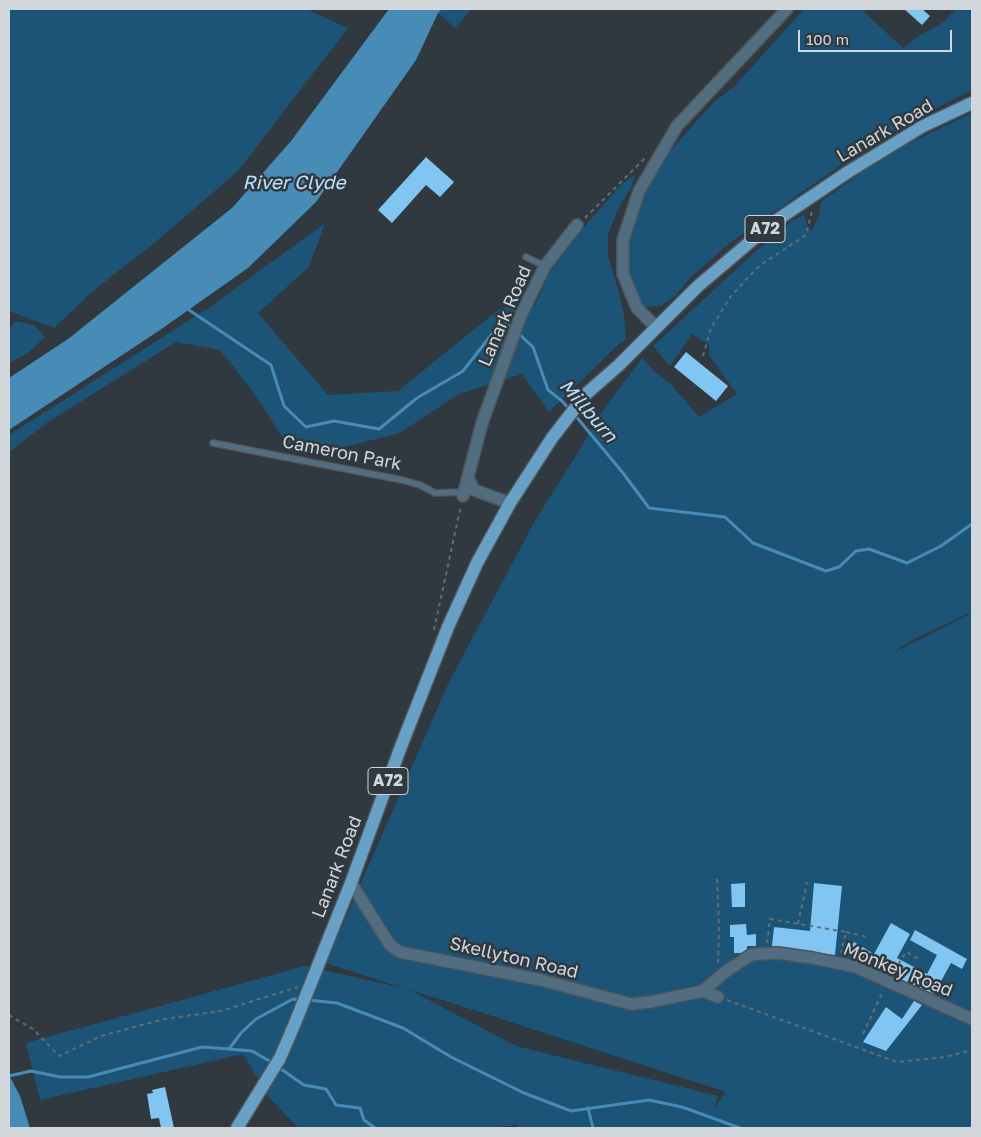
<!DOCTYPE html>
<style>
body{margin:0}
#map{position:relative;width:981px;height:1137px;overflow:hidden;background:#30393f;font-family:"Golos Text",sans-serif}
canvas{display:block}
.frame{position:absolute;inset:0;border:10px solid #d2d7db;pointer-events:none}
.scale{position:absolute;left:798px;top:30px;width:154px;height:22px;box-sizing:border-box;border:2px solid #d2d7db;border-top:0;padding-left:6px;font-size:15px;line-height:18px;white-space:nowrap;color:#d2d7db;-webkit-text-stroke:4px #30393f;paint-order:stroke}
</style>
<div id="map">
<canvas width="981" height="1137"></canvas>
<div class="frame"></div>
<div class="scale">100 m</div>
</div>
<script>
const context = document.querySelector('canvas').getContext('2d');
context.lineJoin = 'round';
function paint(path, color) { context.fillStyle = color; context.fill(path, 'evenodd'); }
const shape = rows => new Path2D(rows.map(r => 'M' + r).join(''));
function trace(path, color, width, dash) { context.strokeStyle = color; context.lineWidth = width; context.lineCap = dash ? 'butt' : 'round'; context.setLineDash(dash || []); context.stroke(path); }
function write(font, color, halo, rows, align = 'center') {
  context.font = font + ' "Golos Text",sans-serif'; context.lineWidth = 5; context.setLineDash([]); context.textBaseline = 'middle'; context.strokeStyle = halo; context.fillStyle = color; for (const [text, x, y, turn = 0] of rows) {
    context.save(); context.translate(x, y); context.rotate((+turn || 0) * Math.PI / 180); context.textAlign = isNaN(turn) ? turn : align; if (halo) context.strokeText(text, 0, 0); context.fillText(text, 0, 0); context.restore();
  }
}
paint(shape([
 [9,9,306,9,348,28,238,171,159,239,93,291,54,328,9,311],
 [442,9,472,9,455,28,438,13],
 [804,9,861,9,903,48,917,37,944,22,956,9,972,9,972,90,919,117,855,155,731,242,691,277,675,296,661,306,644,307,638,303,627,275,630,233,641,201,662,160,713,103,734,87],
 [972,113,972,612,916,638,891,654,972,613,972,1128,520,1128,516,1125,491,1128,298,1128,269,1097,243,1054,40,1100,26,1043,305,966,403,988,326,963,449,682,536,519,579,451,599,416,642,358,655,372,670,383,699,417,737,394,709,355,709,345,692,334,670,366,653,346,755,252,793,220,804,215,808,227,812,231,819,216,820,206,823,200,832,194,863,171,910,143],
 [410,990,477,1011,726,1092,714,1109,718,1096,516,1046],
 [635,174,632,186,618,209,608,235,608,256,619,292,624,316,626,339,619,344,549,412,522,374,459,394,400,433,332,450,287,444,251,389,220,350,176,342,48,422,9,452,9,435,213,305,325,223,309,267,258,313,328,395,398,391,502,307,535,305,549,273,578,234,619,187],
 [15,321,34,325,45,337,28,353,9,363,9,330]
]), '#1b5476');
paint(shape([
 [389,9,442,9,438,13,416,60,316,202,248,268,160,330,9,430,9,378,68,339,232,208,291,141],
 [9,1075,20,1096,30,1128,9,1128]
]), '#478bb7');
trace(shape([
 [186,308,271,365,284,406,306,427,334,421,379,429,417,398,463,371,503,320,513,329],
 [518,333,533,347,548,390,562,401,570,410],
 [574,414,623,473,649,508,725,517,753,543,826,571,839,567,856,551,869,549,907,563,941,546,972,524],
 [308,1000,337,1003,403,1028,451,1057,524,1093,571,1111,649,1100,682,1107,740,1128],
 [229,1049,252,1051,273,1063],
 [278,1067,304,1085,326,1089,336,1105,360,1108,364,1120,375,1128],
 [9,1076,31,1071,60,1077,88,1077,202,1047,229,1049,241,1033,256,1019,293,999,301,1000],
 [588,1108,593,1128]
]), '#478bb7', 3);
paint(shape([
 [904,9,922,9,930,16,922,25],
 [426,157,454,182,440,197,426,185,392,223,378,210],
 [686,352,728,386,716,401,674,367],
 [745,883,745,907,732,907,731,884],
 [814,883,842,886,835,955,772,946,774,927,810,931],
 [891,923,910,934,897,958,927,974,937,955,910,940,915,930,967,959,962,969,951,963,934,994,896,977,899,972,872,957,869,964,848,952,854,942,874,954],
 [746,924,747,935,756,934,756,946,747,946,747,949,741,953,734,953,734,937,730,937,730,925],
 [914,1001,922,1005,886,1051,863,1042,886,1007,902,1019],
 [165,1087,174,1128,161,1128,159,1118,151,1119,147,1094,153,1093,152,1090]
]), '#81c5f3');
const service = shape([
 [526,257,545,266],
 [213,443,402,480,420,485,435,493,464,492]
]);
const minor = shape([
 [656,327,637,308,623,274,623,240,639,191,677,126,787,9],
 [468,478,474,490,510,503],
 [463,496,482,423,521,315,545,266,577,225],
 [351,883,390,945,400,952,541,980,631,1004,650,1002,703,991,718,997],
 [703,991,725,972,751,955,758,954,778,953,813,958,856,967,972,1019]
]);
const primary = shape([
 [237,1128,280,1058,295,1023,351,883,400,749,448,627,477,563,510,503,552,438,586,394,619,365,697,287,771,224,848,172,923,126,972,103]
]);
trace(service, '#4d555b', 8);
trace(minor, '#4d555b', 14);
trace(primary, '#4d555b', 15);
trace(shape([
 [585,218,647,156],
 [703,356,711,328,731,296,759,266,806,235,812,211],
 [434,630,461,505],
 [717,879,719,927,718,964],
 [798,924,807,882],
 [846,932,867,937],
 [767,943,770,919,846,932,841,953],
 [894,971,906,952,921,960],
 [727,1000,897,1062,945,1057,972,1050],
 [9,1015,33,1029,59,1056,101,1036,164,1019,221,1011,298,987],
 [863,1034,883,991]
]), '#656d72', 2, [4, 4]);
trace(service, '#526d80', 5.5);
trace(minor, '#526d80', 11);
trace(primary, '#69a1c6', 12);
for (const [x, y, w] of [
 [765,229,40],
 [388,781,40]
]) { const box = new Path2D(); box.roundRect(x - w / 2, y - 13.5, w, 27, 4); context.fillStyle = '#30393f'; context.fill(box); trace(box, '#d2d7db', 1); }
write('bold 16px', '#d2d7db', null, [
 ["A72",765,229],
 ["A72",388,781]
]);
write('18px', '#d2d7db', '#30393f', [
 ["Lanark Road",885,131,-30],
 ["Lanark Road",505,316,-67],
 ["Cameron Park",342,453,11],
 ["Lanark Road",337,867,-69],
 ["Skellyton Road",514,958,13],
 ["Monkey Road",898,970,22]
]);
write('italic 19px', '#bee1f9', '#30393f', [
 ["River Clyde",294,183],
 ["Millburn",588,411,49]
]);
</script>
